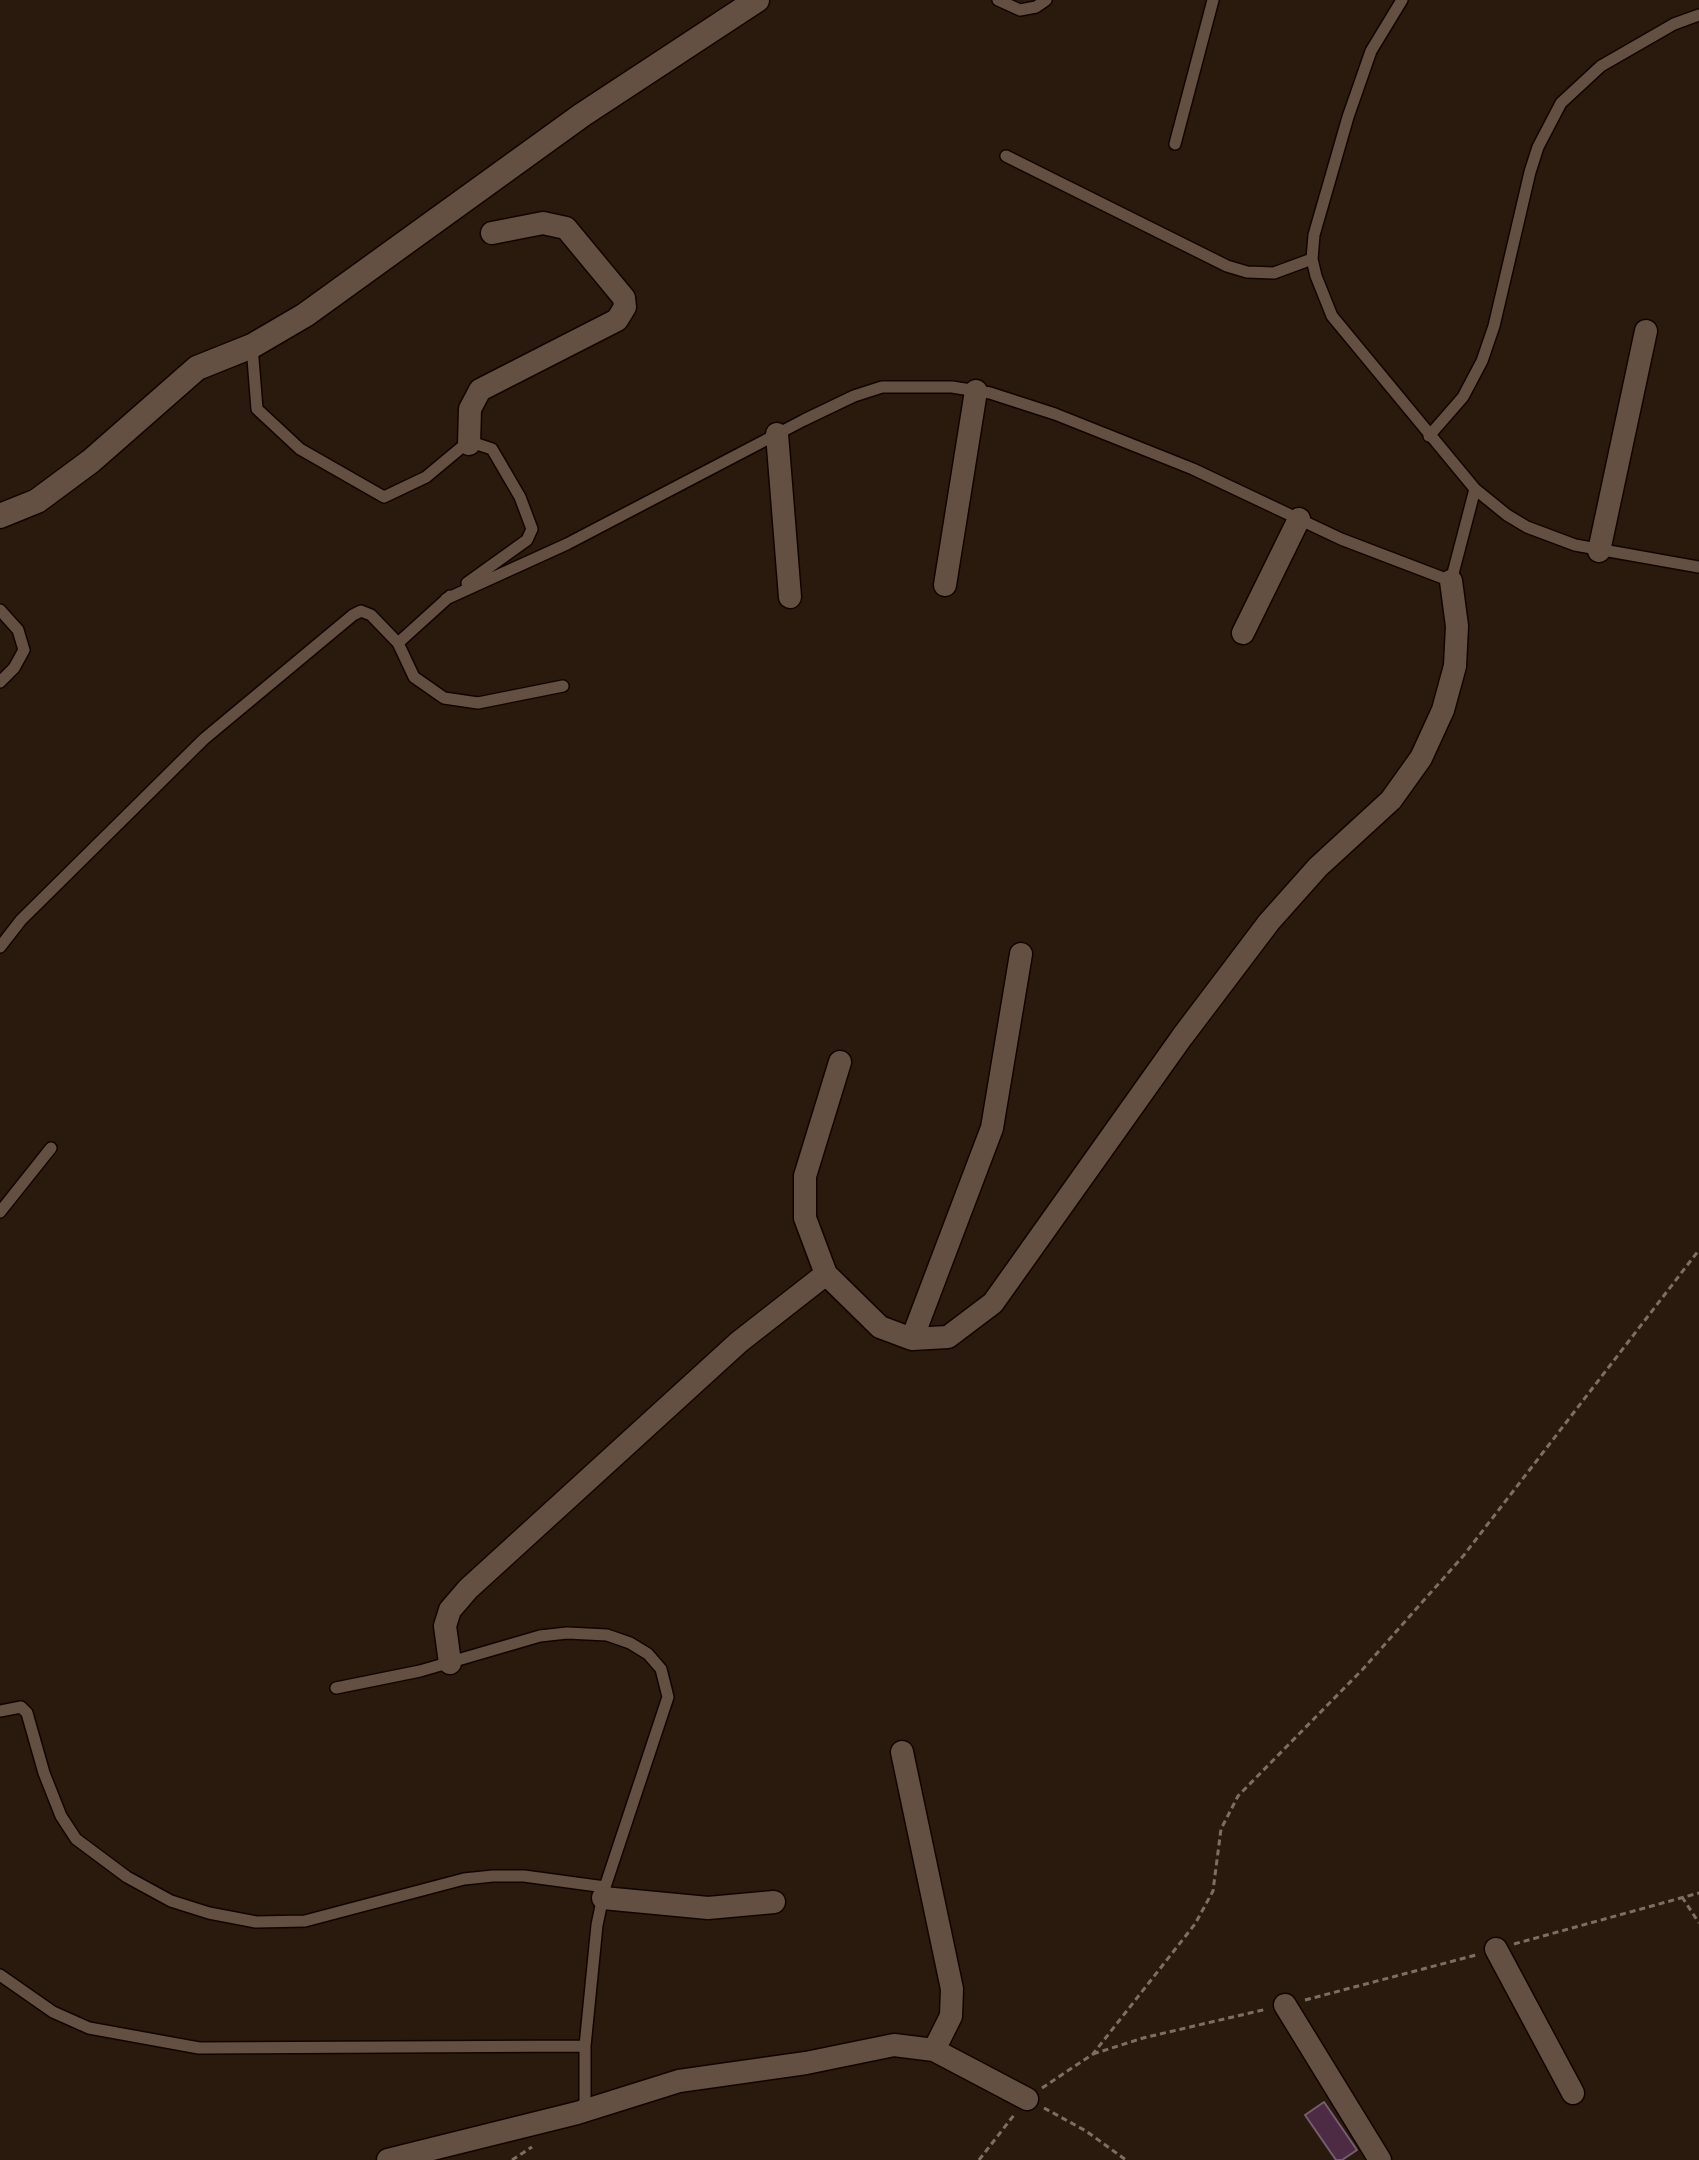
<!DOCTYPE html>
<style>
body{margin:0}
canvas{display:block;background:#2a190d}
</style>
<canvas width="1699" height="2160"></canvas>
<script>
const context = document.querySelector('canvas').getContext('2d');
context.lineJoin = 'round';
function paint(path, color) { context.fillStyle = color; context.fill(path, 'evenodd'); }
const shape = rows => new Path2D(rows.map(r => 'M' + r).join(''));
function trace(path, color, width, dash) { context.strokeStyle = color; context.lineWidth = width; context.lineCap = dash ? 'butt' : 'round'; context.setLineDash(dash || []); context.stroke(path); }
const building = shape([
 [1324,2102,1357,2150,1342,2160,1336,2160,1305,2115,1324,2102]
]);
paint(building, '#4e2b45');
trace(building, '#735e6c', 2);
const lane = shape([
 [998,0,1020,10,1036,7,1046,0],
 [1402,0,1371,51,1348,117,1314,235,1312,259,1316,276,1332,316,1475,489,1507,515,1527,527,1575,545,1699,567],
 [1175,144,1213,0],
 [1006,156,1227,266,1247,272,1274,273,1312,259],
 [252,346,257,409,300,449,384,497,426,477,462,447,474,443,492,449,520,497,532,529,527,540,467,583],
 [1429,436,1463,397,1482,361,1494,326,1530,172,1538,147,1561,103,1601,66,1674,24,1699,15],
 [446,599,567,544,804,420,854,396,882,387,952,387,990,393,1055,414,1193,469,1341,539,1451,581,1475,489],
 [0,610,18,630,24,650,14,668,0,682],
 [398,643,414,677,444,698,478,703,563,686],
 [0,947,21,920,204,739,353,615,361,611,371,615,398,643,450,596],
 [0,1212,51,1148],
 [336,1688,420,1671,540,1636,567,1633,607,1635,630,1643,648,1654,661,1669,668,1697,605,1887,597,1925,585,2046,585,2110],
 [0,1711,21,1707,27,1713,44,1773,61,1816,76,1839,127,1877,171,1901,209,1913,256,1922,305,1921,464,1879,493,1876,524,1876,605,1887],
 [0,1975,53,2012,89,2028,199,2048,585,2046]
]);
const street = shape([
 [777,434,790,597],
 [469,444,470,409,480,390,617,320,625,307,624,298,566,228,543,223,492,233],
 [1599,551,1646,331],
 [945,585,976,391],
 [1243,633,1299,519],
 [826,1274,805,1218,805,1176,840,1062],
 [912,1339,992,1128,1021,954],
 [450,1663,445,1626,450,1610,468,1589,739,1342,826,1274,880,1327,912,1339,948,1337,993,1303,1182,1037,1269,922,1318,867,1391,800,1421,758,1443,710,1455,666,1457,626,1451,581],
 [902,1752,952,1989,951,2016,934,2050],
 [603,1898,708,1908,774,1902],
 [1496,1949,1573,2093],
 [1285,2005,1380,2160],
 [388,2160,577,2113,679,2081,806,2063,894,2045,934,2050,1027,2099]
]);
const secondary = shape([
 [0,516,37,501,91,461,197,368,252,346,305,315,582,115,757,0]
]);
trace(lane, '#110400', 14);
trace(street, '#110400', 25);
trace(secondary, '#110400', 27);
trace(shape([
 [1682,1897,1699,1923],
 [1514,1944,1699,1893],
 [1305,2000,1476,1955],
 [1093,2054,1143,2038,1267,2009],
 [1042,2088,1093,2054,1195,1924,1213,1891,1221,1829,1238,1796,1363,1669,1464,1555,1699,1250],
 [1044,2108,1086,2131,1126,2160],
 [512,2160,532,2147],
 [979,2160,1014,2115]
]), '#7d6e64', 3, [6, 4]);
trace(lane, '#645042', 11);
trace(street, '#645042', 22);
trace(secondary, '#645042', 24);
</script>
